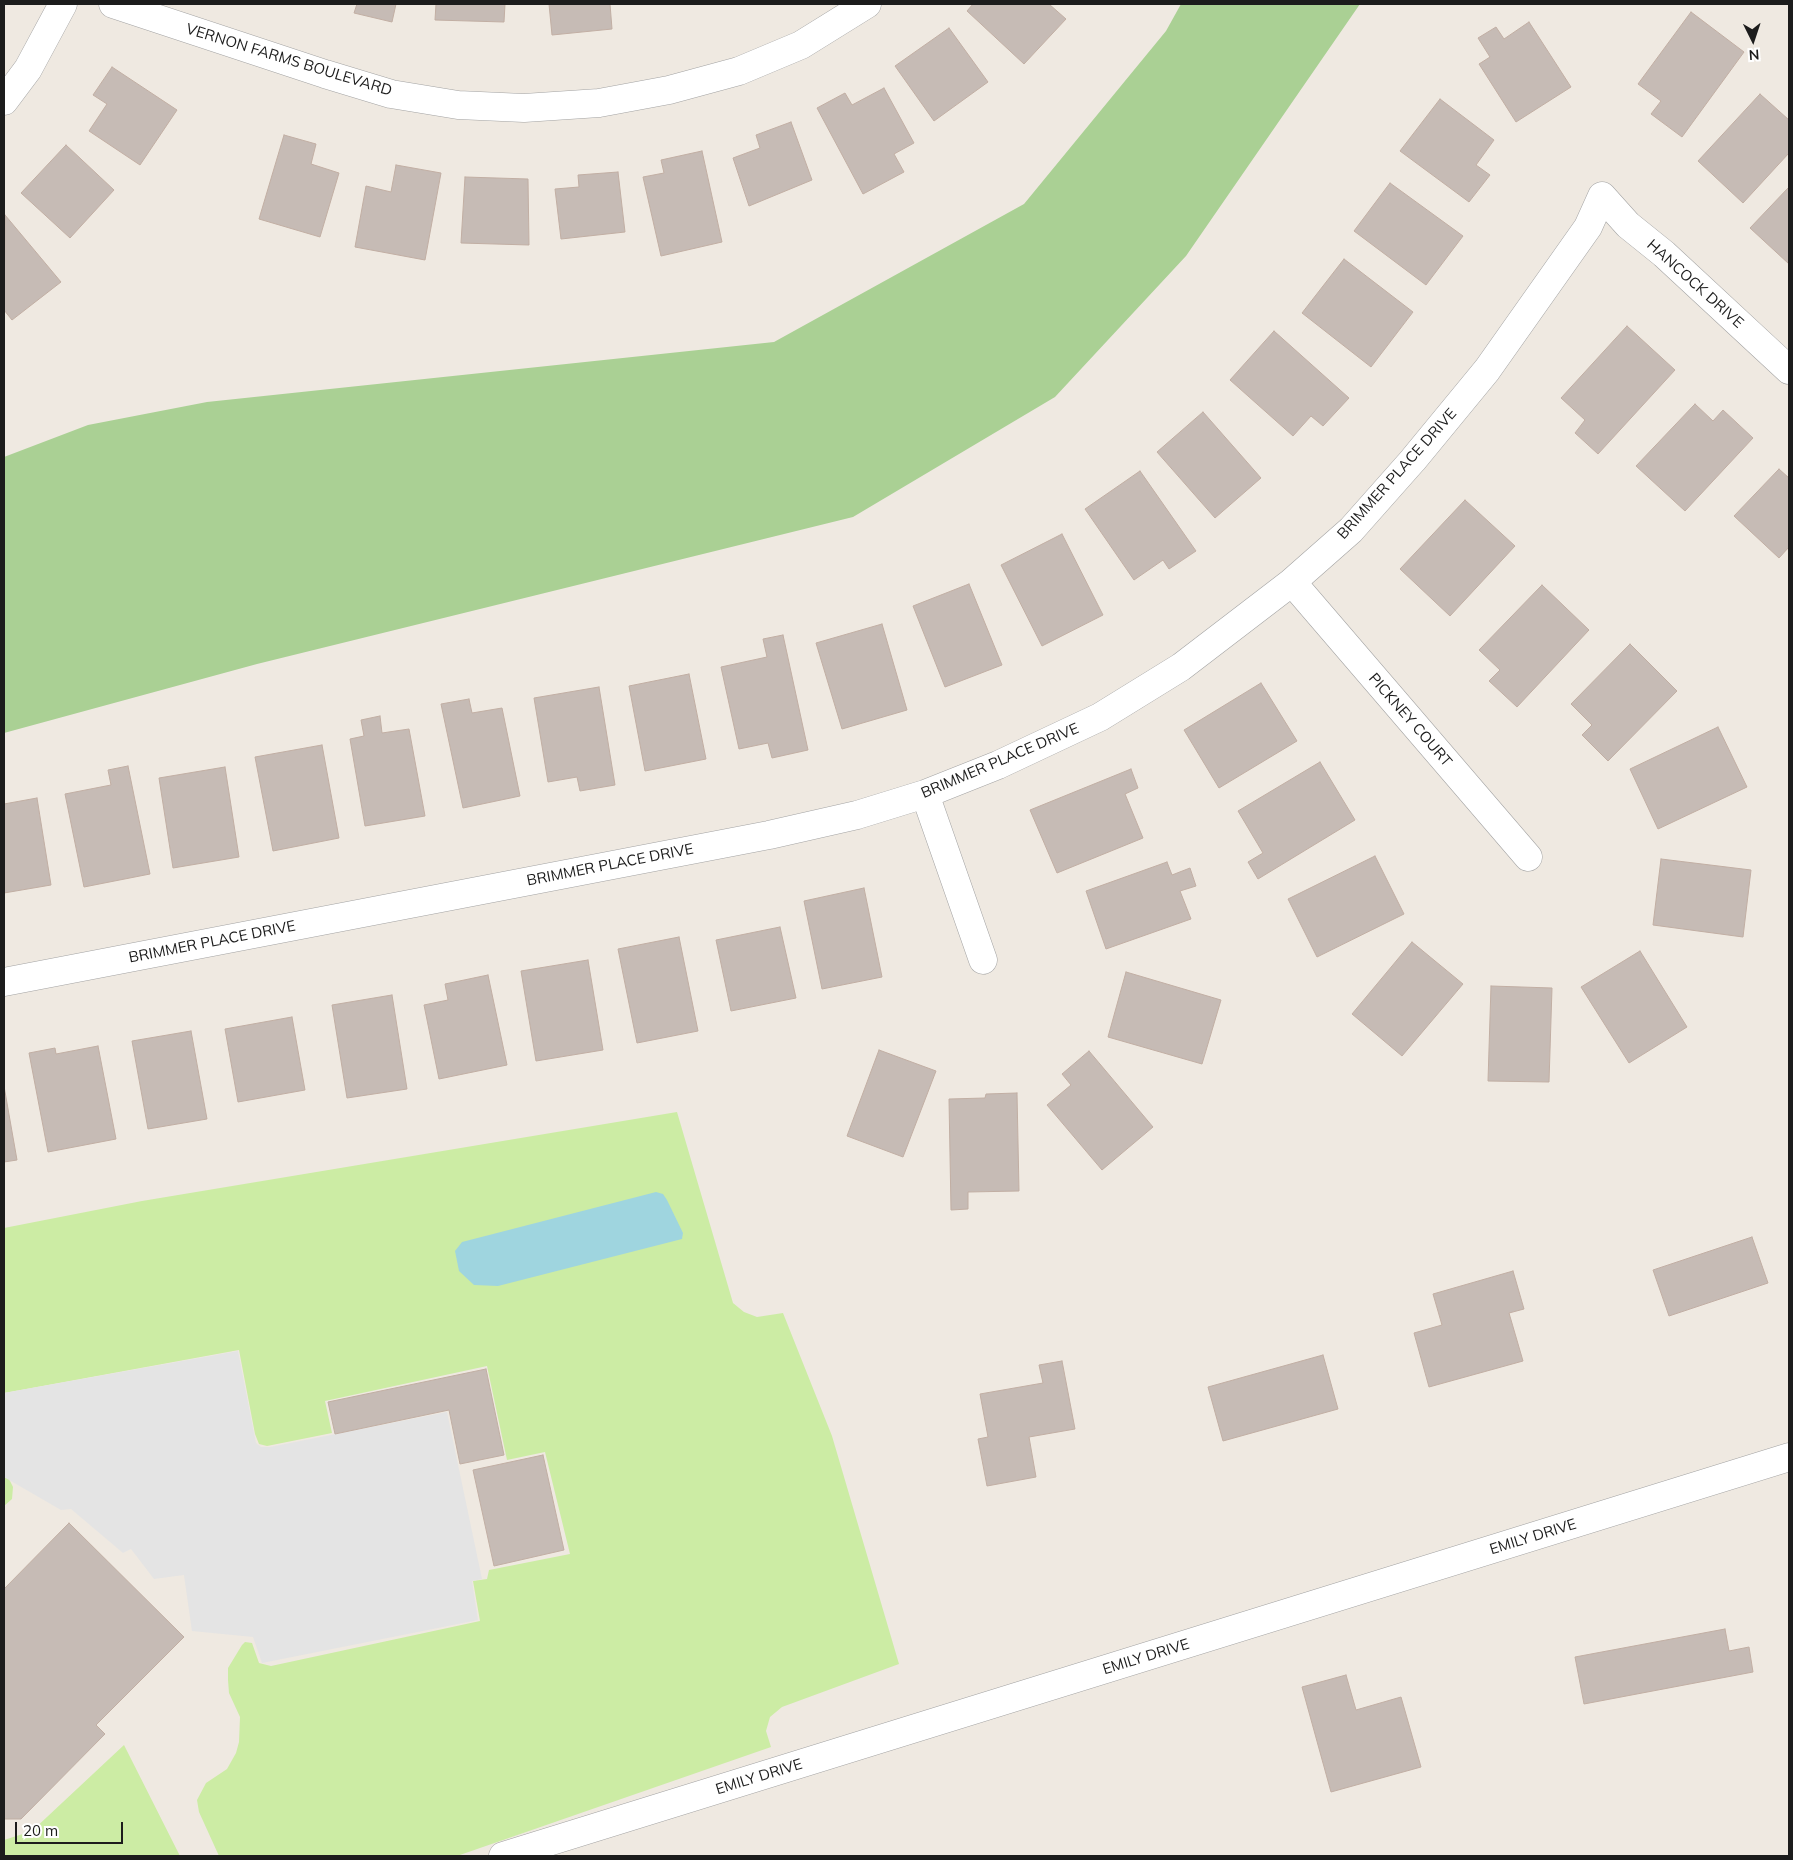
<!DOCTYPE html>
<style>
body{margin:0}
#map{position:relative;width:1793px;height:1860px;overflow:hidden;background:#efe9e1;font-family:Mulish,sans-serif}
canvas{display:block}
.frame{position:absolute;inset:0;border:5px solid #1c1c1c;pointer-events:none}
.north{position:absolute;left:1728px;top:15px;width:50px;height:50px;-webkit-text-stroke:4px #fff;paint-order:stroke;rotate:176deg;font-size:14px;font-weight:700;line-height:20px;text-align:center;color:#1c1c1c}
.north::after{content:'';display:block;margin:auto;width:18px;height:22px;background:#1c1c1c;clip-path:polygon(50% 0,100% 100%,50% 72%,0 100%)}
.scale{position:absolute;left:15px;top:1822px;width:108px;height:22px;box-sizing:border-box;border:2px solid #1c1c1c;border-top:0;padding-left:6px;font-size:15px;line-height:18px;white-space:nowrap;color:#1c1c1c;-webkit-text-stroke:4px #fff;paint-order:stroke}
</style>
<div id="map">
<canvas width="1793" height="1860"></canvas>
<div class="frame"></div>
<div class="north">N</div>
<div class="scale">20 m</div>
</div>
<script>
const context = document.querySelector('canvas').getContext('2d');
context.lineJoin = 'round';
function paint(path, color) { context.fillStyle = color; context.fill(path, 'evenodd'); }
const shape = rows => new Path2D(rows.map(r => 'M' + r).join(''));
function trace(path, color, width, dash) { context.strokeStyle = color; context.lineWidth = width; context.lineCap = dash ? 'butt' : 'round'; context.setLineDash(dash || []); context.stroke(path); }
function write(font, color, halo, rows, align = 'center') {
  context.font = font + ' Mulish,sans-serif'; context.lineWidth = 4.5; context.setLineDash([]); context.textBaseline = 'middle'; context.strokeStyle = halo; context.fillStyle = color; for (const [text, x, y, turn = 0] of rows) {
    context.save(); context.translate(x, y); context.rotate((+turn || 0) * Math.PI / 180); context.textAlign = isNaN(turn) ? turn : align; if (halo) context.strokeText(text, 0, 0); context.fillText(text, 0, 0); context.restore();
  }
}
paint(shape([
 [677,1112,733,1303,744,1312,757,1317,783,1313,832,1436,899,1664,782,1707,770,1717,766,1731,771,1747,457,1856,219,1856,199,1812,197,1800,206,1783,227,1769,236,1753,239,1742,240,1717,229,1693,228,1680,228,1668,242,1645,245,1642,252,1643,259,1663,271,1666,480,1621,473,1581,487,1579,489,1570,570,1554,545,1452,507,1460,487,1366,325,1401,332,1433,267,1446,259,1444,255,1434,239,1350,4,1393,4,1228,142,1201],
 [4,1477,9,1479,13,1487,12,1499,4,1506],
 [124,1745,180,1856,4,1856,4,1840,32,1831]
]), '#cceca4');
paint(shape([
 [1181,4,1360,4,1186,256,1055,397,853,517,257,664,4,733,4,457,88,425,207,402,774,342,1024,204,1166,31]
]), '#aad094');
paint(shape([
 [238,1351,256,1443,261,1447,270,1447,447,1412,482,1579,472,1581,478,1620,262,1663,253,1637,192,1631,184,1575,154,1579,131,1549,123,1553,71,1509,61,1510,4,1477,4,1393]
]), '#e4e4e4');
paint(shape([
 [656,1192,663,1194,667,1200,683,1233,682,1239,498,1286,474,1285,459,1271,455,1251,462,1242]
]), '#9fd5df');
const building = shape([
 [357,4,396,4,392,22,354,13,357,4],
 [436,4,505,4,504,22,435,20,436,4],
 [549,4,610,4,612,29,552,35,549,4],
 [973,4,1049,4,1066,19,1024,64,967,11,973,4],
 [1691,12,1744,52,1682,137,1651,114,1661,101,1638,84,1691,12],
 [1529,22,1571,87,1516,122,1479,64,1490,57,1478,38,1496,27,1504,39,1529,22],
 [949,28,988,82,934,121,895,66,949,28],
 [112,67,177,110,140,165,89,131,107,104,93,95,112,67],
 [884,88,914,143,894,154,904,172,863,194,817,108,845,93,852,105,884,88],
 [1760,94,1789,120,1789,153,1743,203,1698,161,1760,94],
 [1440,99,1494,140,1476,165,1490,175,1469,202,1400,151,1440,99],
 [791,122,812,180,749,206,733,158,760,148,756,135,791,122],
 [284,135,316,144,311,164,339,173,320,237,259,219,284,135],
 [66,145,114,190,70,238,21,193,66,145],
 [702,151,722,242,661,256,643,177,664,173,661,160,702,151],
 [396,165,441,173,425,260,355,247,366,186,391,192,396,165],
 [618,172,625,232,561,239,555,189,579,187,578,175,618,172],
 [465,177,528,179,529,245,461,243,465,177],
 [1390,183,1463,236,1426,285,1354,231,1390,183],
 [1789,187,1789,264,1750,228,1789,187],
 [5,215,61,282,12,320,4,310,5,215],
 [1344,259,1413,312,1371,367,1302,313,1344,259],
 [1627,326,1675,370,1598,454,1575,433,1585,420,1561,398,1627,326],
 [1274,331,1349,398,1323,426,1311,416,1293,436,1230,380,1274,331],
 [1695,404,1713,421,1723,410,1753,438,1685,511,1636,466,1695,404],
 [1203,412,1261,478,1215,518,1157,452,1203,412],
 [1779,469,1789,478,1789,547,1779,558,1734,516,1779,469],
 [1140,471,1196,551,1169,569,1163,560,1134,580,1085,509,1140,471],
 [1465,500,1515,546,1450,616,1400,569,1465,500],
 [1062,534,1103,615,1042,646,1001,565,1062,534],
 [969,584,1002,665,945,687,913,606,969,584],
 [1542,585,1589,630,1517,707,1489,681,1500,670,1479,650,1542,585],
 [882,624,907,710,842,729,816,643,882,624],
 [783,635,808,750,772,758,768,743,739,749,721,667,767,657,763,639,783,635],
 [1630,644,1677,691,1608,761,1582,735,1592,725,1571,704,1630,644],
 [689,674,706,759,645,771,629,686,689,674],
 [1261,683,1297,741,1219,788,1184,730,1261,683],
 [599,687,615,785,580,791,577,777,548,782,534,698,599,687],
 [469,699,472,713,502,708,520,796,463,808,441,704,469,699],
 [380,716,382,733,409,729,425,816,365,826,350,739,364,736,361,720,380,716],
 [1718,727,1747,787,1658,829,1630,769,1718,727],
 [322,745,339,838,273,851,255,757,322,745],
 [1320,762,1355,820,1258,879,1248,862,1263,853,1238,811,1320,762],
 [128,766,150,874,84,887,65,794,111,785,108,770,128,766],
 [225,767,239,857,173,868,159,778,225,767],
 [1131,769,1138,788,1125,794,1143,838,1057,873,1030,810,1131,769],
 [37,798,51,885,4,893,4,804,37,798],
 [1375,856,1404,914,1317,957,1288,899,1375,856],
 [1661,859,1751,870,1743,937,1653,925,1661,859],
 [1167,862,1172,875,1190,868,1196,886,1180,891,1191,919,1106,949,1086,891,1167,862],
 [864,888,882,977,822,989,804,901,864,888],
 [780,927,796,998,731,1011,716,940,780,927],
 [679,937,698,1031,637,1043,618,949,679,937],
 [1412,942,1463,984,1402,1056,1352,1014,1412,942],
 [1640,951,1687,1027,1629,1063,1581,987,1640,951],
 [588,960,603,1050,536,1061,521,971,588,960],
 [1126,972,1221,1000,1202,1064,1108,1037,1126,972],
 [488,975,507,1065,439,1079,424,1005,448,1000,445,984,488,975],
 [1491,986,1552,988,1549,1082,1488,1081,1491,986],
 [392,995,407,1089,347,1098,332,1005,392,995],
 [292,1017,305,1090,238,1102,225,1029,292,1017],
 [191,1031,207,1119,148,1129,132,1041,191,1031],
 [98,1046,116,1139,48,1152,29,1053,55,1048,56,1054,98,1046],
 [879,1050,936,1071,903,1157,847,1136,879,1050],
 [1089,1051,1153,1127,1102,1170,1047,1105,1071,1085,1062,1074,1089,1051],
 [4,1086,17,1160,4,1162,4,1086],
 [1017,1093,1019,1191,968,1192,968,1209,951,1210,949,1099,985,1098,986,1094,1017,1093],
 [1752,1237,1768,1283,1669,1316,1653,1270,1752,1237],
 [1513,1271,1524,1309,1509,1313,1523,1361,1429,1387,1414,1333,1442,1325,1433,1294,1513,1271],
 [1323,1355,1338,1409,1223,1441,1208,1387,1323,1355],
 [1062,1361,1075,1429,1029,1437,1036,1477,987,1486,978,1439,988,1437,980,1394,1043,1383,1039,1365,1062,1361],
 [486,1369,504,1455,460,1464,449,1410,335,1434,328,1402,486,1369],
 [543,1455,564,1550,494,1566,473,1470,543,1455],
 [69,1523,184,1637,96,1725,105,1734,21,1819,4,1819,4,1589,69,1523],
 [1725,1629,1729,1651,1749,1647,1753,1672,1584,1704,1575,1657,1725,1629],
 [1346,1675,1356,1710,1401,1697,1421,1767,1331,1792,1302,1687,1346,1675]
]);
paint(building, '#c6bbb5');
trace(building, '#c1aea3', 1);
const minor = shape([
 [113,4,325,74,391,94,458,105,524,108,599,103,669,90,739,71,801,45,867,4],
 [4,101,28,69,63,4],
 [1292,582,1528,857],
 [925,794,983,960],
 [4,982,769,835,857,815,925,794,998,765,1100,717,1181,667,1292,582,1351,530,1413,460,1487,370,1588,227,1602,196,1628,225,1664,254,1789,370],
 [503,1856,1789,1457]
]);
trace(minor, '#a3a3a3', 29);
trace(minor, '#fff', 28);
write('15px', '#1c1c1c', '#fff', [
 ["VERNON FARMS BOULEVARD",289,60,17],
 ["HANCOCK DRIVE",1695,284,42],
 ["BRIMMER PLACE DRIVE",1397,474,-48],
 ["PICKNEY COURT",1410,720,49],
 ["BRIMMER PLACE DRIVE",1000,761,-23],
 ["BRIMMER PLACE DRIVE",610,865,-11],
 ["BRIMMER PLACE DRIVE",212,942,-11],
 ["EMILY DRIVE",1533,1537,-17],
 ["EMILY DRIVE",1146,1657,-17],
 ["EMILY DRIVE",759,1777,-17]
]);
</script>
